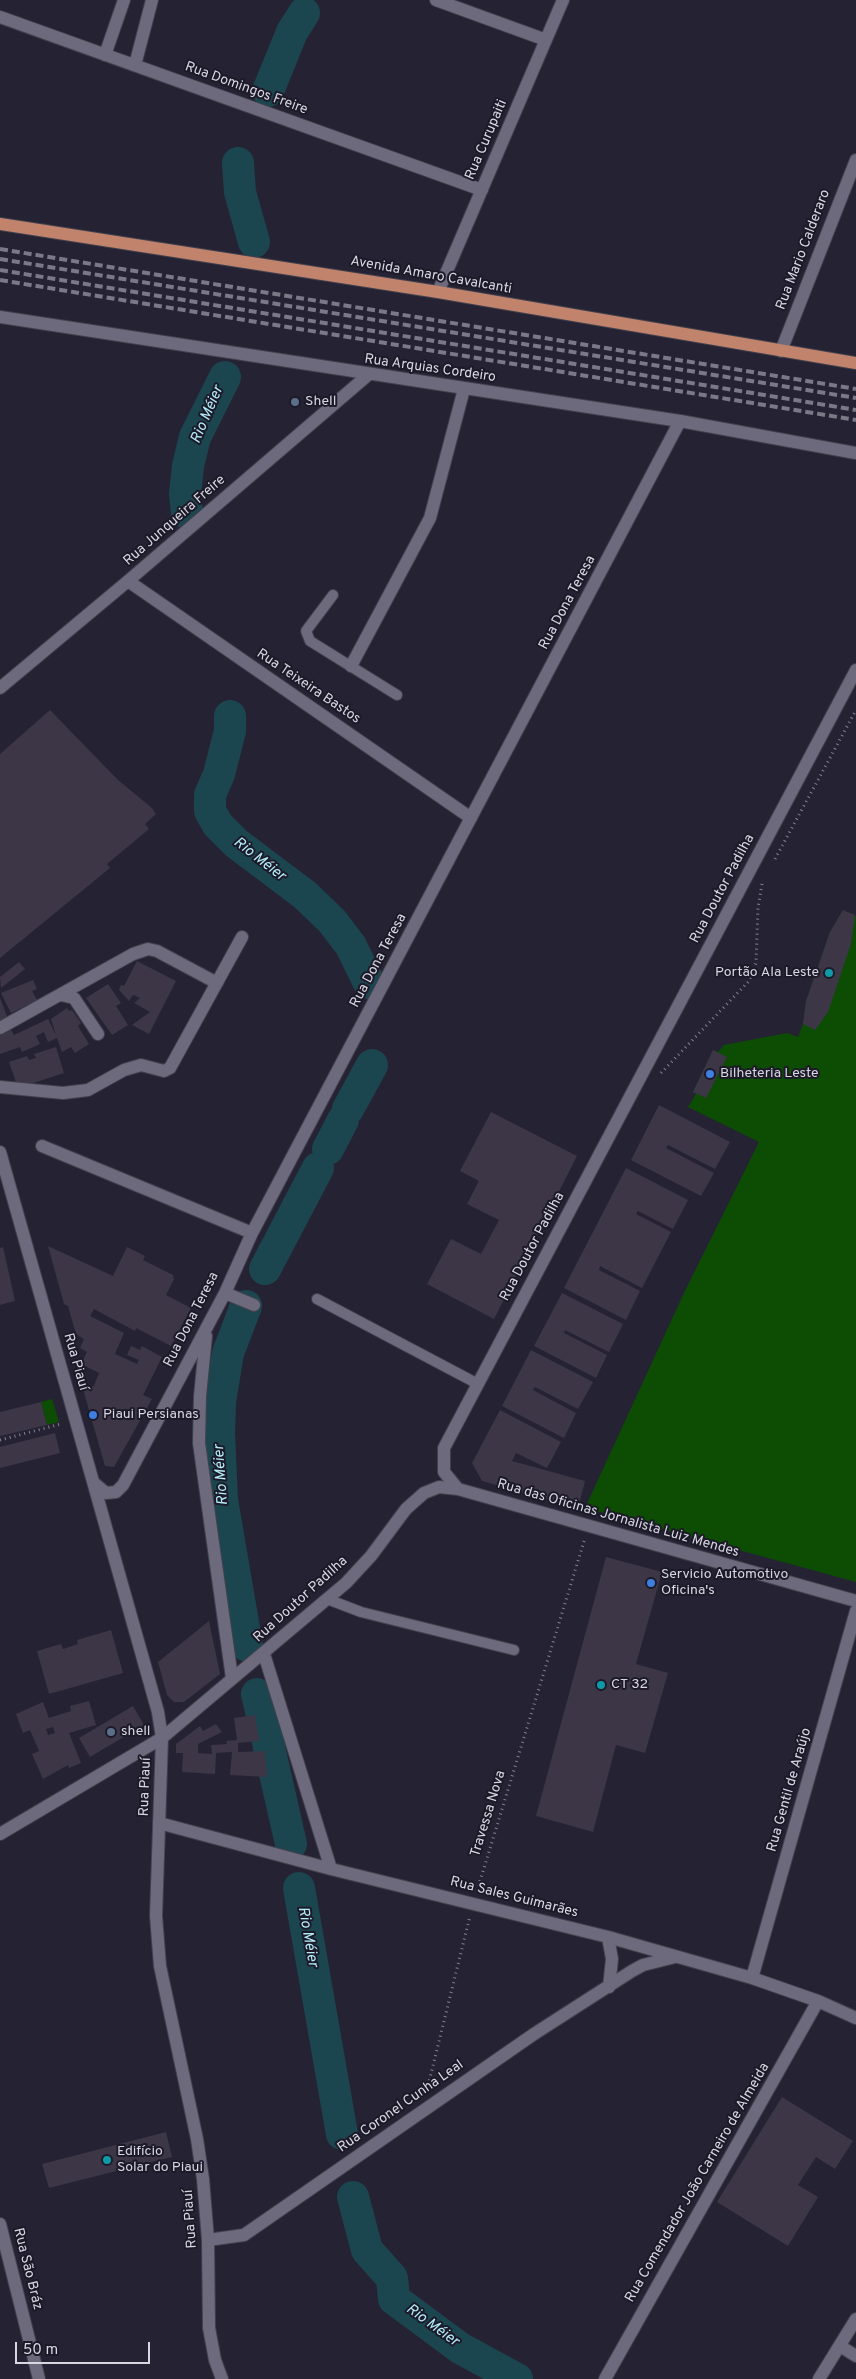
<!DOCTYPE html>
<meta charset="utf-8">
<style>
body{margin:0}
#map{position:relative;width:856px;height:2379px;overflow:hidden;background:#252333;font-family:Overpass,sans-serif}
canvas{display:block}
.scale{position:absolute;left:15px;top:2342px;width:135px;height:22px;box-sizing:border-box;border:2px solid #d7d6e1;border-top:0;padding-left:6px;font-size:15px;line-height:18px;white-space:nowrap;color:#d7d6e1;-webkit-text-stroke:4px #1c1a29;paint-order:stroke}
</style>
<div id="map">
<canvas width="856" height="2379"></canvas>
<div class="scale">50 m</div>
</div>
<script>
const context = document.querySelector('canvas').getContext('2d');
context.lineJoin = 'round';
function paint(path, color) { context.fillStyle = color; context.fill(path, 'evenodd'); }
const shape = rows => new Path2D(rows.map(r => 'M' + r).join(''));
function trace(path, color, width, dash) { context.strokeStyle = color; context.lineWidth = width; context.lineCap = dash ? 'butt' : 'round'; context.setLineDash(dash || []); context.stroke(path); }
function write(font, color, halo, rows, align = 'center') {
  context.font = font + ' Overpass,sans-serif'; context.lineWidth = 4; context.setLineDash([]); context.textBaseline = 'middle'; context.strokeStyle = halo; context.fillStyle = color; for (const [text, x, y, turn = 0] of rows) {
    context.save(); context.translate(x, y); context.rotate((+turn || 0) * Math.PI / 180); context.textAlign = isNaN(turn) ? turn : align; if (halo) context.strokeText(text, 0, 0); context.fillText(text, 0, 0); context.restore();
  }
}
paint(shape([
 [843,910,856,916,856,1582,585,1508,684,1293,759,1142,688,1107,696,1094,693,1092,713,1050,718,1052,724,1045,787,1033,798,1037,803,1024,806,1001,830,932],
 [52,1399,59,1422,47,1425,41,1402]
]), '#0c4d03');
trace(shape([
 [268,91,292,32,304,13],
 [238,163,240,192,254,242],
 [187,513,185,494,188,466,195,437,225,377],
 [230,716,230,731,219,774,210,795,210,811,218,825,236,843,305,895,332,921,351,946,369,983],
 [348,1109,372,1065],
 [328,1149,343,1120],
 [265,1269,318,1168],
 [246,1306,228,1353,220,1402,219,1433,222,1500,247,1646],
 [257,1694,291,1844],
 [299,1888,342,2134],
 [353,2197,367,2250,392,2278,394,2299,460,2348,517,2379]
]), '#1c464f', 32);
paint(shape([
 [50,710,118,780,152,808,156,814,145,824,149,829,107,864,110,868,0,958,0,754],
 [843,910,855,915,851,944,828,1012,815,1030,803,1024,806,1001,830,932],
 [137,961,176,981,149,1034,132,1025,150,1012,134,1003,140,998,133,995,129,1001,119,990,121,985,124,986],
 [19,962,25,969,1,988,0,977],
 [33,980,37,989,32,991,37,1000,11,1013,1,993],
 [108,984,121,1003,116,1006,128,1025,112,1035,86,998],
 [0,998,8,1019,0,1023],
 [67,1008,69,1011,72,1010,81,1023,78,1026,89,1044,75,1053,71,1047,62,1052,57,1038,48,1042,44,1032,36,1036,40,1044,22,1052,20,1047,0,1054,0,1033,10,1028,14,1035,48,1019,56,1035,51,1019],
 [56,1047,64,1073,18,1088,9,1062,27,1056,29,1060,36,1058,34,1054],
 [713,1050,727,1057,706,1098,693,1092],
 [659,1105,730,1142,715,1169,668,1145,666,1148,714,1173,701,1196,631,1160],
 [491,1112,577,1156,494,1319,427,1284,451,1239,481,1254,499,1220,467,1204,479,1181,460,1171],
 [626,1168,688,1200,673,1229,638,1211,636,1214,671,1232,642,1288,600,1266,599,1270,640,1291,626,1320,564,1288],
 [48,1246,113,1276,127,1247,145,1256,143,1260,173,1275,174,1279,166,1295,191,1308,171,1346,136,1328,135,1331,94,1309,90,1316,124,1333,115,1354,137,1364,139,1360,127,1355,131,1346,140,1350,142,1346,162,1357,143,1395,152,1399,114,1467,105,1466,83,1389,94,1386,99,1373,81,1364,87,1352,80,1348,84,1339,76,1334,68,1306,64,1304],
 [3,1247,15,1301,0,1305,0,1248],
 [562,1293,623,1324,609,1352,565,1330,564,1333,607,1355,596,1378,534,1346],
 [531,1350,593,1382,578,1409,535,1387,533,1390,576,1413,564,1438,502,1406],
 [41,1402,47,1425,0,1436,0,1412],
 [500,1410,561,1442,547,1468,516,1453,512,1461,585,1481,578,1508,482,1481,472,1463],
 [55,1433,60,1453,0,1468,0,1447],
 [606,1557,662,1572,636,1664,668,1673,645,1753,616,1745,593,1832,536,1816],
 [209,1621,220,1674,184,1702,174,1702,167,1695,158,1662],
 [111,1630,123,1673,49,1694,37,1651,61,1644,63,1649,78,1644,77,1640],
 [89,1701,96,1725,69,1733,81,1763,69,1768,68,1765,43,1779,32,1754,39,1751,30,1730,23,1733,16,1714,43,1702,49,1718,71,1711,70,1706],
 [53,1727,55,1733,48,1735,46,1729],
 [133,1706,144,1725,90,1757,79,1738],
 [255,1715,259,1741,238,1743,238,1752,265,1751,267,1777,230,1775,232,1752,216,1753,215,1774,182,1772,183,1753,176,1753,176,1744,200,1726,203,1731,216,1724,222,1732,198,1744,198,1753,212,1754,211,1745,227,1744,226,1741,237,1740,234,1718],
 [782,2097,853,2141,835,2169,816,2157,798,2185,818,2197,788,2246,717,2202],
 [166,2132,172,2157,49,2188,42,2164]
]), '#3c3647');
const service = shape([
 [333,595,306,631,310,641,397,695],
 [317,1299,478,1384],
 [327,1599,361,1612,514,1650]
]);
const minor = shape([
 [436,0,546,40],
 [0,17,482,190],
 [105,55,124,0],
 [135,65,152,0],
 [438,292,563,0],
 [781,351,856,160],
 [128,581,471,818],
 [351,666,430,518,464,389],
 [0,688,128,581,368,375],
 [61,995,74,998,98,1034],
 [0,1028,133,954,148,949,157,951,217,983],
 [0,1087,63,1093,88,1090,124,1070,141,1065,164,1071,170,1068,242,937],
 [42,1146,252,1233],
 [225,1293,254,1305],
 [206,1336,200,1396,199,1443,232,1678],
 [94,1483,106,1493,116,1492,123,1485,225,1293,252,1233,680,421],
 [264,1654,331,1869],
 [159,1823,331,1869,608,1937,752,1978,818,2001,856,2018],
 [0,1834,162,1738],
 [608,1937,612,1959,609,1987],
 [752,1978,856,1611],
 [0,2224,39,2379],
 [208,2240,244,2235,534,2034,632,1971,643,1965,675,1957],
 [840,2346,856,2356],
 [605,2379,818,2001]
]);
const tertiary = shape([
 [0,1152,158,1712,162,1738,156,1916,160,1966,197,2139,203,2179,208,2240,209,2328,215,2360,222,2379],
 [458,1489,444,1472,444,1448,856,670],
 [162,1738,346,1583,371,1556,406,1509,424,1493,439,1487,458,1489,856,1601],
 [819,2379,856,2319]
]);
const secondary = shape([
 [0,317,680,421,856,453]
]);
const primary = shape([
 [0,224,438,292,856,363]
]);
trace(service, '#43414e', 12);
trace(minor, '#43414e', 14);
trace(tertiary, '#43414e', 14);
trace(secondary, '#43414e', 14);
trace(primary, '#43414e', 14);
trace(shape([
 [775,859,856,710],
 [661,1073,749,981,756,963,758,908,762,884],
 [0,1440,61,1424],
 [477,1891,585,1538],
 [427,2090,470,1916]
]), '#84828f', 3, [1, 4]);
trace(service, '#6d6a7e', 10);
trace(minor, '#6d6a7e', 12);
trace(tertiary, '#6d6a7e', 12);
trace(secondary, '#6d6a7e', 12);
trace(primary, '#c1836c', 12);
trace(shape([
 [0,249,856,389],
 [0,259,856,398],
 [0,270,856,410],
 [0,280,856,420]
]), '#7b7987', 4, [8, 4]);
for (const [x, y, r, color] of [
 [295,402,5,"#5c6f8a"],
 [829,973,5,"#0f9aa8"],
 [710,1074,5,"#3f7fe0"],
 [93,1415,5,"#3f7fe0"],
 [651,1583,5,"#3f7fe0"],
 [601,1685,5,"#0f9aa8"],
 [111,1732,5,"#5c6f8a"],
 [107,2160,5,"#0f9aa8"]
]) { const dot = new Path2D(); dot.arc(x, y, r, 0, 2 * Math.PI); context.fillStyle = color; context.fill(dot); trace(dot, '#1c1a29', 2); }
write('14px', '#d7d6e1', '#1c1a29', [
 ["Rua Domingos Freire",246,89,20],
 ["Rua Curupaiti",487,140,-67],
 ["Rua Mario Calderaro",804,250,-69],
 ["Avenida Amaro Cavalcanti",431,276,10],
 ["Rua Arquias Cordeiro",430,369,8],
 ["Rua Junqueira Freire",175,521,-41],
 ["Rua Dona Teresa",568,603,-62],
 ["Rua Teixeira Bastos",308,687,34],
 ["Rua Doutor Padilha",723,889,-62],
 ["Rua Dona Teresa",379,961,-62],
 ["Rua Doutor Padilha",533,1247,-62],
 ["Rua Dona Teresa",192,1320,-63],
 ["Rua Piauí",75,1362,74],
 ["Rua das Oficinas Jornalista Luiz Mendes",618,1519,16],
 ["Rua Doutor Padilha",301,1600,-42],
 ["Rua Piauí",146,1787,-88],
 ["Rua Gentil de Araújo",790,1790,-74],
 ["Travessa Nova",489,1814,-73],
 ["Rua Sales Guimarães",514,1898,14],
 ["Rua Coronel Cunha Leal",401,2107,-35],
 ["Rua Comendador João Carneiro de Almeida",698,2183,-60],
 ["Rua Piauí",191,2219,-94],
 ["Rua São Bráz",27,2269,76]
]);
write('14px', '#d7d6e1', '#1c1a29', [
 ["Shell",305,402],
 ["Portão Ala Leste",819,973,"right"],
 ["Bilheteria Leste",720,1074],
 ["Piaui Persianas",103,1415],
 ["Servicio Automotivo",661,1575],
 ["Oficina's",661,1591],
 ["CT 32",611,1685],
 ["shell",121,1732],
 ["Edifício",117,2152],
 ["Solar do Piaui",117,2168]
], 'left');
write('italic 15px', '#b3ecf9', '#1c1a29', [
 ["Rio Méier",208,415,-67],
 ["Rio Méier",259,860,38],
 ["Rio Méier",222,1475,-94],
 ["Rio Méier",307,1937,80],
 ["Rio Méier",432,2326,36]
]);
</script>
